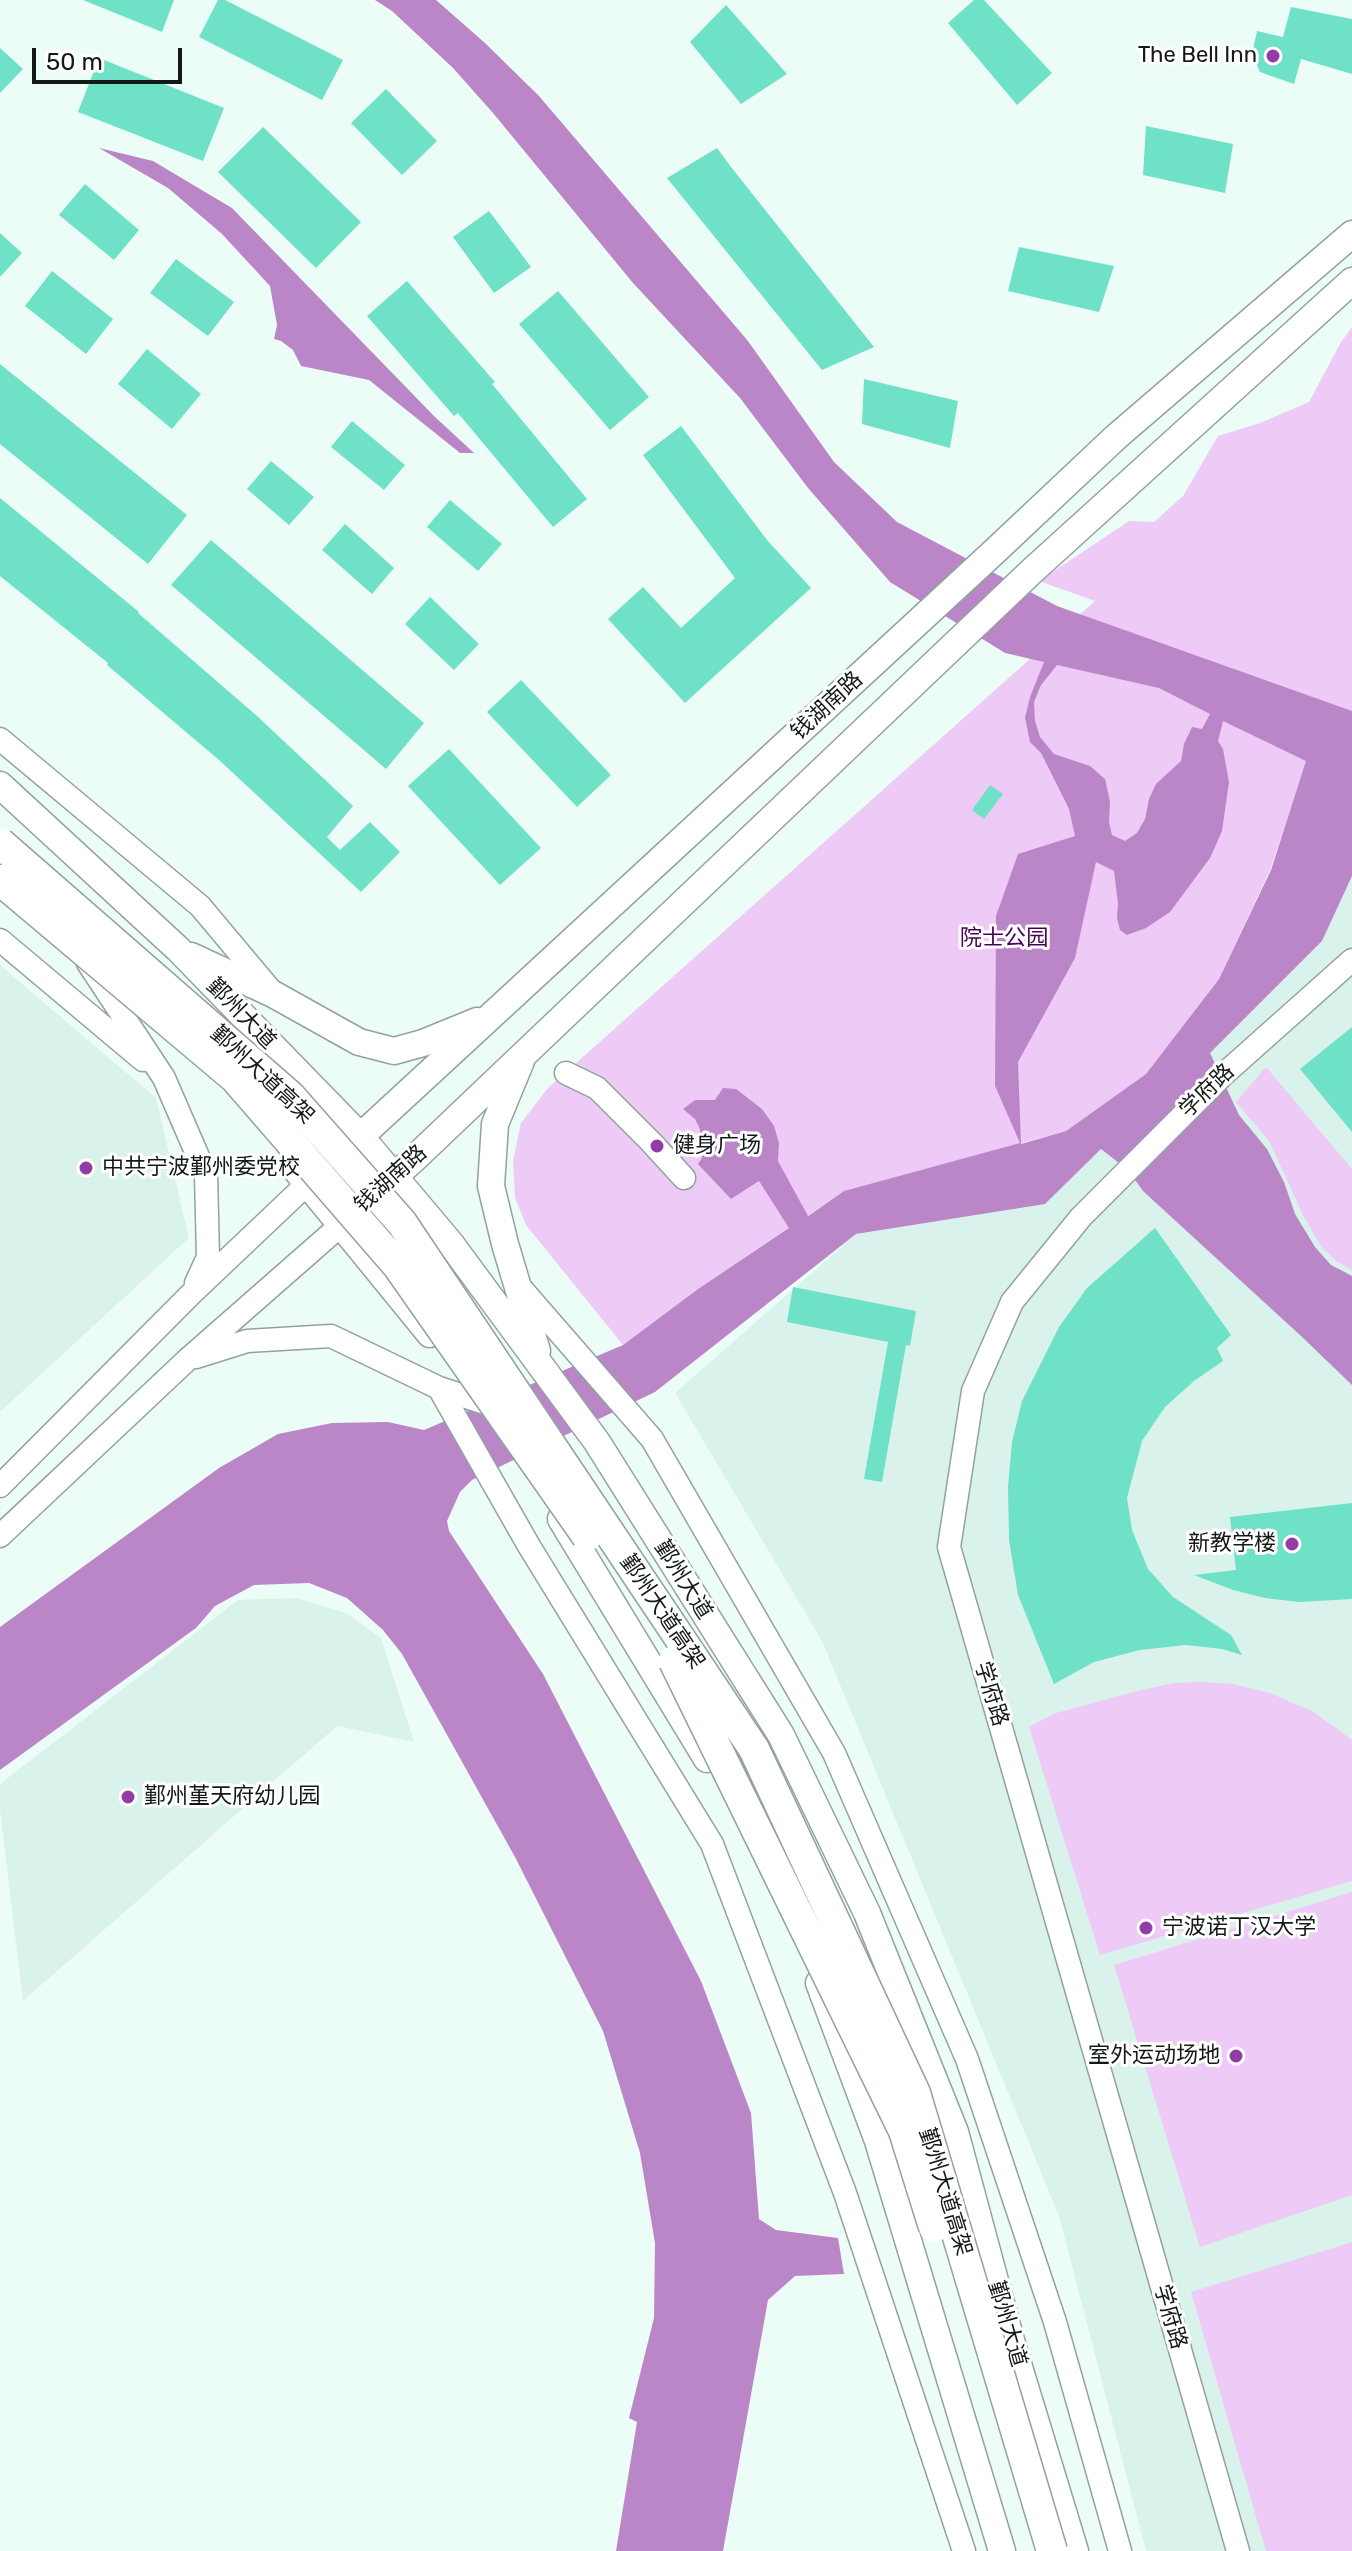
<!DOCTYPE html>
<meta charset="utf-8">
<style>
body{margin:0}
#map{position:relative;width:1352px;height:2551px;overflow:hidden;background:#ecfdf8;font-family:Rubik,sans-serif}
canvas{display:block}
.scale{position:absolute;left:32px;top:48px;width:150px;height:36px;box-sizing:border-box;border:4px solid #131917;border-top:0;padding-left:10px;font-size:24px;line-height:28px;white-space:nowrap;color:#131917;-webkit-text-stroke:6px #fff;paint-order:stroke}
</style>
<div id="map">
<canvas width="1352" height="2551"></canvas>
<div class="scale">50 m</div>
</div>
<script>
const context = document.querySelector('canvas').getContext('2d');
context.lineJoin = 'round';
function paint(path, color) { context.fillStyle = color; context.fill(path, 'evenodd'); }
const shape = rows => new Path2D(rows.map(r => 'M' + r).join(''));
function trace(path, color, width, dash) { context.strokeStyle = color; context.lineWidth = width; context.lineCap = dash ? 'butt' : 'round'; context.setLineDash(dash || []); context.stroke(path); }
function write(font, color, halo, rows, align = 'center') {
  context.font = font + ' Rubik,"Noto Sans SC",sans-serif'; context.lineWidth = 6; context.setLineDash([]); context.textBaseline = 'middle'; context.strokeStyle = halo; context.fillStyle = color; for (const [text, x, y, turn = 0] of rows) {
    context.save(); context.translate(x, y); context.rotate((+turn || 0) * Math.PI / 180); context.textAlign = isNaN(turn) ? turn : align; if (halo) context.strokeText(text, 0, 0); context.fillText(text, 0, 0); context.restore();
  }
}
paint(shape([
 [1352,876,1352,2551,1146,2551,1059,2216,822,1641,675,1393,856,1234,1045,1204,1101,1149,1322,941],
 [0,965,156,1098,189,1238,0,1412],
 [296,1598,346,1613,381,1638,414,1742,337,1726,23,2001,0,1810,0,1784,238,1600]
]), '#d9f3ec');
paint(shape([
 [1352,327,1352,713,1307,761,1270,870,1219,979,1146,1074,1066,1131,844,1191,698,1289,623,1345,526,1225,515,1198,513,1161,521,1123,548,1088,1095,601,1039,581,1129,521,1154,522,1183,496,1218,436,1260,423,1309,402,1341,342],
 [1266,1067,1352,1169,1352,1270,1336,1261,1321,1247,1303,1215,1269,1141,1236,1102],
 [1199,1682,1233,1684,1270,1693,1312,1711,1352,1740,1352,1881,1100,1955,1029,1727,1056,1713,1137,1691,1174,1683],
 [1352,1892,1352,2195,1200,2247,1114,1965],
 [1352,2242,1352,2551,1266,2551,1191,2292]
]), '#eecaf6');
paint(shape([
 [375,0,436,0,485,43,539,96,748,341,834,462,897,522,1057,606,1352,711,1352,876,1322,941,1210,1053,1239,1115,1267,1149,1284,1182,1295,1214,1315,1247,1331,1265,1352,1276,1352,1385,1301,1336,1143,1191,1128,1170,1101,1149,1045,1204,856,1234,655,1392,472,1480,460,1492,447,1521,449,1531,543,1674,701,1981,751,2113,759,2219,776,2230,838,2238,844,2274,795,2276,768,2300,723,2551,616,2551,637,2422,629,2418,654,2318,655,2243,640,2153,603,2031,515,1857,402,1654,383,1630,347,1598,309,1583,254,1585,215,1606,196,1628,0,1770,0,1627,219,1468,278,1434,332,1423,388,1422,424,1430,623,1345,698,1289,789,1228,759,1181,731,1199,698,1164,702,1158,700,1129,695,1119,683,1109,695,1100,715,1100,723,1088,736,1089,762,1109,774,1126,779,1143,778,1161,808,1216,844,1191,1020,1143,995,1086,996,916,1018,854,1075,836,1069,809,1041,753,1030,742,1025,718,1030,697,1044,662,1005,653,890,582,808,488,740,398,633,283,493,113,453,68,392,11],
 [1057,665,1159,688,1210,714,1202,729,1192,727,1184,744,1181,761,1156,784,1149,799,1145,819,1137,833,1125,841,1112,835,1109,822,1110,801,1105,779,1090,766,1054,754,1040,737,1035,721,1034,702,1041,685],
 [1223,721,1306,761,1271,870,1219,979,1146,1074,1066,1131,1021,1144,1018,1062,1075,958,1096,862,1114,871,1118,904,1117,918,1120,930,1127,935,1146,928,1170,912,1210,858,1222,831,1229,782,1223,749,1218,741],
 [99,148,153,161,232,208,434,416,474,453,460,453,369,380,301,366,293,350,281,341,274,339,277,325,270,286,222,234,168,188]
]), '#bb86c8');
paint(shape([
 [83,0,174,0,162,32],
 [218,0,225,0,343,60,322,100,199,37],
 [974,0,984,0,1052,73,1017,105,948,23],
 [726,5,787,74,741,104,690,42],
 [1291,7,1352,19,1352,74,1301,59,1294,84,1260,72,1252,54,1257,31,1283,37],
 [0,48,23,69,0,93],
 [99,58,224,108,203,161,78,112],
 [386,89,437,141,402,175,351,123],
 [1146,126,1233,144,1225,193,1143,175],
 [263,127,361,222,316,268,218,172],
 [717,148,731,167,874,347,822,370,667,178],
 [85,184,139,230,114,260,59,215],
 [489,211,531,267,494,293,453,237],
 [0,233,22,253,0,277],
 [1019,247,1114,266,1099,312,1008,291],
 [176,259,234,302,208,336,150,293],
 [52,271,113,319,86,354,25,306],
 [407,281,495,382,492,384,587,499,553,527,458,413,454,416,367,316],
 [558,291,649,397,610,430,519,324],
 [147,349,201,394,172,429,118,384],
 [0,364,187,515,148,564,0,444],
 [864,379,958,401,950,448,862,424],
 [352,421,405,465,384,490,331,447],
 [681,426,767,540,811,588,685,703,608,619,643,587,681,628,735,578,643,455],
 [271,461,314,497,289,525,247,489],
 [0,498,139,612,138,613,257,716,353,806,327,837,340,850,370,822,400,852,361,892,219,760,107,665,108,663,0,576],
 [450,500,502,544,478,571,427,527],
 [345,524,394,568,372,594,322,550],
 [211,540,424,723,386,769,171,585],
 [430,597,479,644,454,670,405,624],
 [521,680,611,775,577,807,487,712],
 [449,749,541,848,500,885,408,786],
 [990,785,1003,794,984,819,972,810],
 [1352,1027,1352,1132,1300,1069],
 [1155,1228,1231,1335,1217,1348,1223,1361,1194,1381,1165,1407,1142,1441,1127,1498,1132,1530,1148,1569,1173,1597,1231,1635,1242,1655,1222,1649,1186,1645,1140,1650,1094,1662,1054,1684,1018,1595,1009,1540,1008,1487,1012,1442,1022,1401,1059,1327,1087,1288],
 [793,1287,916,1311,910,1346,906,1345,882,1482,864,1479,888,1342,787,1322],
 [1352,1503,1352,1599,1299,1602,1265,1598,1233,1590,1194,1575,1236,1570,1230,1517]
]), '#6ee1c7');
const minor = shape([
 [0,739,200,906,273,993],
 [0,940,143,1060],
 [88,963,164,1078,206,1175,208,1257,196,1283],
 [566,1073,597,1088,651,1142,684,1178],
 [519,1286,652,1439,834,1753,967,2059,1055,2322,1120,2551],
 [196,1357,247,1341,331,1336,439,1388,485,1403],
 [439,1388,529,1546,712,1844,845,2193,964,2551],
 [0,1486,192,1293,307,1184],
 [0,1536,187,1360,341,1225],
 [1238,2551,949,1547,973,1391,1012,1302,1081,1217,1223,1075,1352,960]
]);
const major = shape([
 [0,785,178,949,360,1136,451,1244,597,1442,781,1735,867,1913,955,2132,1012,2344,1075,2551],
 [191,956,273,994,359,1042,394,1051,423,1043,477,1021],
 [521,1061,495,1124,491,1186,505,1244,537,1351],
 [349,1147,995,551,1116,437,1352,234],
 [293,1166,430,1334],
 [341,1225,416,1157,1033,570,1352,281],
 [561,1519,707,1759],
 [819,1983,878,2141,1002,2551]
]);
trace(minor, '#93a29e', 25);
trace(major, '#93a29e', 29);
trace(minor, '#fff', 22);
trace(major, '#fff', 26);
const highwayBridge = shape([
 [0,843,290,1096,402,1223,754,1749,915,2093,1052,2551],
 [0,880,235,1078,398,1266,587,1536],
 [674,1661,904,2131,934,2227]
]);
trace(highwayBridge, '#93a29e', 33, []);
trace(highwayBridge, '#fff', 30);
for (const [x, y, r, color] of [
 [1273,56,8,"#933ba7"],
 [657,1146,8,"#933ba7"],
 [86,1168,8,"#933ba7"],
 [1292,1544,8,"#933ba7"],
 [128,1797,8,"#933ba7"],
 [1146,1928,8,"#933ba7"],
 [1236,2056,8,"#933ba7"]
]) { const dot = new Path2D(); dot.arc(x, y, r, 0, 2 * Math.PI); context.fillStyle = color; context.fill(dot); trace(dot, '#fff', 3); }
write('22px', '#131917', '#fff', [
 ["The Bell Inn",1257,56,"right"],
 ["健身广场",673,1146],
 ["中共宁波鄞州委党校",102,1168],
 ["新教学楼",1276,1544,"right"],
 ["鄞州堇天府幼儿园",144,1797],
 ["宁波诺丁汉大学",1162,1928],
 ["室外运动场地",1220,2056,"right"]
], 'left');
write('22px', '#131917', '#fff', [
 ["钱湖南路",827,706,-43],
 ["鄞州大道",241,1014,46],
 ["鄞州大道高架",262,1075,43],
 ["学府路",1207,1091,-44],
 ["钱湖南路",391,1179,-42],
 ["鄞州大道",683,1580,58],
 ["鄞州大道高架",662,1612,56],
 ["学府路",991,1694,73],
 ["鄞州大道高架",945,2192,73],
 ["学府路",1170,2317,74],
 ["鄞州大道",1007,2324,74]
]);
write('22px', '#460055', '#fff', [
 ["院士公园",1004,939]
]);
</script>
